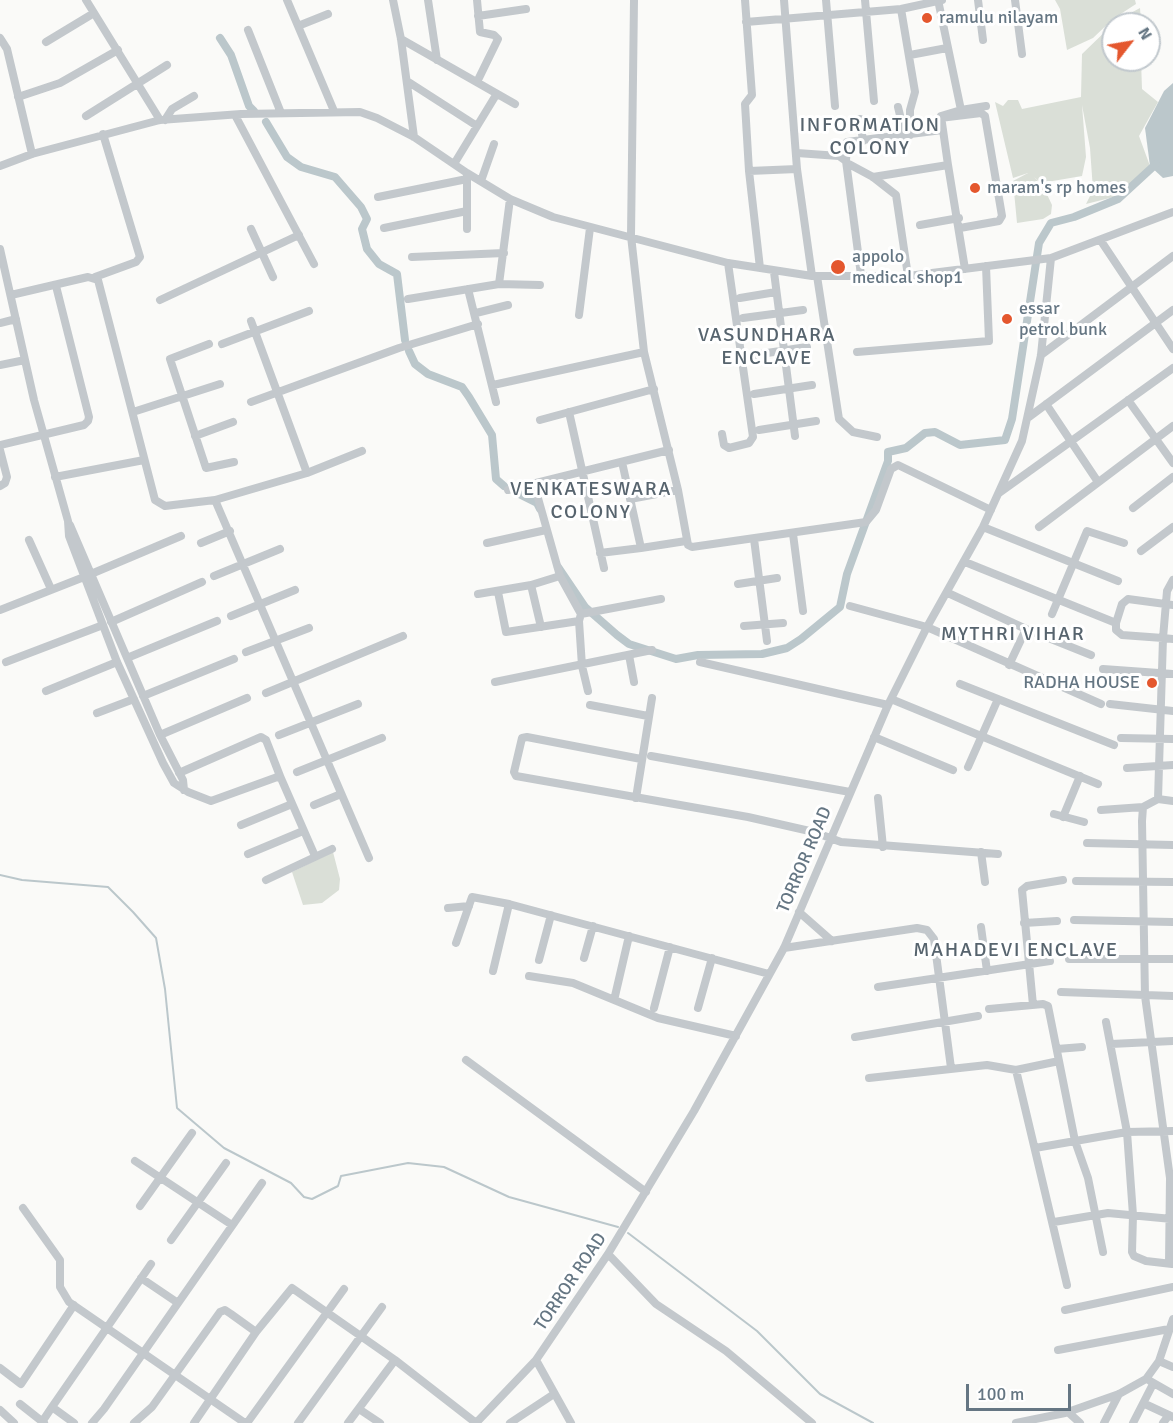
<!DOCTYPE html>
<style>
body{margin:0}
#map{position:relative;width:1173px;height:1423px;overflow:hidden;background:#fafaf8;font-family:Signika,sans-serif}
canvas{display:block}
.north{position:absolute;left:1101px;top:12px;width:60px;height:60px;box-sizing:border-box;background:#fff;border:2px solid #c1c8cd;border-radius:50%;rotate:59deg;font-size:16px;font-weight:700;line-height:24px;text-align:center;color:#657683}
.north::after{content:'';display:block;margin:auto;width:21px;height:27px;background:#e4572e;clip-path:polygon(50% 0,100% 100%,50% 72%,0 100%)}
.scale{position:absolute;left:966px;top:1384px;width:105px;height:27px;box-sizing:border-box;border:3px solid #657683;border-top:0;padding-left:8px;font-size:18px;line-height:21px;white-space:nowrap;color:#657683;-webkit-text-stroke:4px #fff;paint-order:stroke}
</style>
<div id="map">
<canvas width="1173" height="1423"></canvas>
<div class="north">N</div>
<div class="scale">100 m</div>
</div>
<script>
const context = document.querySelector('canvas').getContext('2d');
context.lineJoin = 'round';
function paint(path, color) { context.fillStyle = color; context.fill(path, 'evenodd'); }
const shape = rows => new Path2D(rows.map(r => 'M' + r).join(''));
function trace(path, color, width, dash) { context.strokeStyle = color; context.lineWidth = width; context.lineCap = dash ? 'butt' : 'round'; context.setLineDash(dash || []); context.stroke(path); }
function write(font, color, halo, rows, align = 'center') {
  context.font = font + ' Signika,sans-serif'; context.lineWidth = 6; context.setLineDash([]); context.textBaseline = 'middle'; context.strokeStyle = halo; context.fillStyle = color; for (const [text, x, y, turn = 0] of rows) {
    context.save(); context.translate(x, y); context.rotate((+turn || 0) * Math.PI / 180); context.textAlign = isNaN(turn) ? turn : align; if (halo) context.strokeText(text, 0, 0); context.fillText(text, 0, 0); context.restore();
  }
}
paint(shape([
 [1055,0,1135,0,1136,4,1113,19,1093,38,1067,50,1060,9],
 [1140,8,1141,24,1113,24,1116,21],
 [1113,24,1113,60,1141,60,1142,89,1158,102,1139,136,1150,166,1122,195,1086,204,1093,190,1090,148,1082,105,1086,157,1082,176,1041,183,1034,177,1043,186,1052,205,1051,214,1043,219,1017,223,1013,181,1028,173,1013,178,995,102,1003,106,1008,100,1018,100,1022,109,1081,97,1082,54],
 [333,852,340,879,339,890,322,903,303,905,292,872]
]), '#dadfd7');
paint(shape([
 [1173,83,1173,176,1163,178,1150,166,1145,128,1164,91]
]), '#bbc7cb');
trace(shape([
 [0,875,22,880,108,887,133,912,156,938,165,989,177,1108,224,1148,291,1183,304,1197,312,1199,338,1186,341,1176,408,1163,444,1167,509,1197,618,1227],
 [628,1233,757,1331,820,1394,873,1423]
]), '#bbc7cb', 2);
trace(shape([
 [220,38,231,55,249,106,254,111],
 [266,122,287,157,301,167,335,177,361,207,367,219,362,229,367,249,379,264,397,274,405,340],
 [409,351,415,364,428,374,462,387,469,397,492,435,496,479,504,486],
 [517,493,537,503,540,509],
 [558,567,585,607,617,635,629,644,676,659,698,655,762,654,787,648,801,639,840,607,847,574,888,461,888,452,906,448,925,433,935,432,960,445,1005,440,1012,419,1039,243,1051,223,1074,217,1118,199,1156,164]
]), '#bbc7cb', 8);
trace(shape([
 [86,0,160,120],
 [287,0,334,111],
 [393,0,401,39,414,137],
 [428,0,437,60],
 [477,0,480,32,494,35,498,39,477,82],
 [634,0,631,236,644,352,678,490,688,545,692,547,866,522,876,510,891,469,898,465,991,510],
 [745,0,752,95,745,104,749,171],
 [784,0,797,169,812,276],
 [826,0,835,106],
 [865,0,874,101],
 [938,0,961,110,941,116,948,165],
 [978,0,983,40],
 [1015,0,1022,54],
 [901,9,915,92,910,110,910,135],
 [478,16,526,9],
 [746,22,901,9,942,0],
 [298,26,328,14],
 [248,30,281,113],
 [0,38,7,49,32,154],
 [401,39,515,104],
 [46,42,94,13],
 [910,55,947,48],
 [407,81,477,126],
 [18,97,60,83,118,50],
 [898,107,905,136],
 [961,110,986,106],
 [235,115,314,264],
 [86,116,167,65],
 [940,118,981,113,985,116,1002,216,999,221,960,228],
 [860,119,863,141],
 [165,120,172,109,194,96],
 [797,153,839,156,846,161],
 [847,163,873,177,896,195,908,276],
 [454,164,496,95],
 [0,166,32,154,160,120,241,114,360,112,377,118,414,137,467,173,510,199,553,217,728,263,812,276,908,276,1051,258,1173,212],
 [467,175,467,229],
 [873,177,948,165,965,269],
 [481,181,494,144],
 [378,197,467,179],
 [920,225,959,218],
 [384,228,467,211],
 [251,229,273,277],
 [1101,241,1173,349],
 [0,249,34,400,68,521,69,536,117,662,163,763,174,783,188,792,211,801,280,776,315,856],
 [412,257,504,253],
 [760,268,749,171,797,169],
 [774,272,795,436],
 [861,275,846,161,847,142,942,130],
 [817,276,839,419,853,432,877,437],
 [95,277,136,262,140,257,103,134],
 [499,284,510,199],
 [468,289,496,402],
 [11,295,88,277,98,280,155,500,165,506,215,500,369,858],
 [740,298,776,292],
 [408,299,499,284,540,285],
 [160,300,299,235],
 [476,313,508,305],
 [579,315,590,228],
 [743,318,803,310],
 [251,321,307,473],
 [0,323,16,319],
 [209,344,170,359,206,468,234,462],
 [222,344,309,311],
 [857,352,989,341,986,266],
 [1041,355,1173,256],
 [747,356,807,347],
 [0,365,25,360],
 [493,385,644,352],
 [754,394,812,385],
 [1128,400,1173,463],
 [251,402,399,348,478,324],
 [1046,404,1098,482],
 [133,412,220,384],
 [569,412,604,568],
 [1029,417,1173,310],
 [540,420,654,389],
 [759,430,816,421],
 [722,434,724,445,729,448,749,443,753,437,728,263],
 [195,436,233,422],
 [0,445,84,425,88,421,89,417,56,286],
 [0,450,7,477,5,483,0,486],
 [55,477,144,460],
 [534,484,560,576,581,614,579,621,582,666,588,691],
 [508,490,669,450],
 [999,493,1173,368],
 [630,499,678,490],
 [215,500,307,473,362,451],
 [1133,508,1173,477],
 [70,525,160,735,183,780,184,790],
 [983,527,1118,581],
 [1039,527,1173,426],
 [793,534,803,611],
 [754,539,767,641],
 [29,540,51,589],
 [201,543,230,531],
 [487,543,546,530],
 [641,548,686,541],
 [1141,551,1173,527],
 [600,553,641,548,622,462],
 [965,562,1116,623,1116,630,1122,635,1163,638,1158,799],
 [91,574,181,536],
 [214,576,280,549],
 [1173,580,1167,591,1163,638,1173,639],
 [738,584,777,578],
 [531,585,541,627],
 [498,592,506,632,579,621],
 [948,593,1026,629,1091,655],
 [478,594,531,585,560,576],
 [850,606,927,627,1101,704],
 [0,610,84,577],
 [581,614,661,599],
 [1052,614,1087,531,1124,543],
 [231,616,295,590],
 [111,622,202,582],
 [1116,623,1122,604,1128,599,1173,605],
 [744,626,783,623],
 [246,652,309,628],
 [629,655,634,682],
 [127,658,217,621],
 [6,662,103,625],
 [700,662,888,705],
 [1009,665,1026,629],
 [1103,669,1173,674],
 [495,682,652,650],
 [960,684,1114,745],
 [46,691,117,662],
 [266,693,403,636],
 [143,696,234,659],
 [891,699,1098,784],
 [1110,704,1173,711],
 [590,705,648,716],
 [97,713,134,699],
 [160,735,247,698],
 [279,735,358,704],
 [874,737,953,770],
 [1121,738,1173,739],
 [651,756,850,792],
 [641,759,527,737,522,738,514,772,516,776,748,817,814,832,841,842,998,854],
 [968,767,998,699],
 [1127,768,1173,765],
 [297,772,382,738],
 [179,773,261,737,266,740,280,776],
 [636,798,652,698],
 [878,798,883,847],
 [314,805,341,794],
 [1101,810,1143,807],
 [1054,814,1084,822],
 [1063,817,1080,776],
 [241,825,292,804],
 [1087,843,1173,845],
 [981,852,985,882],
 [248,854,303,831],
 [266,880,332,849],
 [1076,881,1173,882],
 [448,908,469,906],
 [799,912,832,941],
 [1074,920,1173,922],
 [1024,923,1057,921],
 [981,927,987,971],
 [456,943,472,897,509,904,769,974],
 [784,948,917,928,927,930,934,939,951,1068],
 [584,958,593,926],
 [1069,959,1173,959],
 [539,960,551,915],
 [493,971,509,904],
 [529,976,573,983,658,1018,736,1036],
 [878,987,1050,961],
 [1061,992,1173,996],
 [615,996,629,936],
 [1033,1005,1022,890,1027,886,1063,880],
 [654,1008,670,947],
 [698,1008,712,958],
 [989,1009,1043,1004,1048,1006,1075,1141,1088,1178,1103,1252],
 [1106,1022,1127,1132,1173,1131],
 [855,1037,978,1016],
 [1111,1044,1173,1041],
 [1057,1049,1082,1047],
 [466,1060,646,1192],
 [1016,1070,1067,1285],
 [869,1078,987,1065,1016,1070,1059,1061],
 [1035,1148,1127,1132,1133,1215,1132,1252,1134,1256,1146,1261,1172,1264],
 [135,1161,232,1225],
 [140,1206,192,1133],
 [23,1208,60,1260,60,1287,69,1302,245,1423],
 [1054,1222,1108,1213,1172,1219],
 [171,1240,226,1163],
 [608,1254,656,1304,726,1351,812,1423],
 [1169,1263,1170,1178,1145,996,1142,821,1143,807,1158,799,1173,801],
 [141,1278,178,1303],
 [1065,1310,1173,1287],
 [1058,1350,1169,1329],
 [536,1360,571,1423],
 [1159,1361,1173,1367],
 [0,1368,21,1384,74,1305],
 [1150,1381,1173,1394],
 [20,1404,44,1423],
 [1145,1404,1173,1417],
 [52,1407,151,1264],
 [359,1409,380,1423],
 [0,1410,14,1423],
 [1068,1412,1080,1423],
 [42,1422,52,1407,74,1423],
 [92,1423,104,1409,262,1183],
 [134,1423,152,1407,220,1312,225,1310,231,1314,256,1332],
 [194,1423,256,1332,292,1288,395,1360,476,1423],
 [247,1423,344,1289],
 [298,1423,382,1307],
 [348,1423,395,1360],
 [476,1423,536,1360,608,1254,694,1111,784,948,888,705,927,627,983,527,1022,441,1041,355,1051,258],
 [510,1423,554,1394],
 [1016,1423,1065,1413,1119,1394,1146,1379,1159,1361,1173,1319],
 [1104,1423,1119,1394],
 [1133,1423,1153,1384],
 [1163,1423,1169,1415]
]), '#c3c8cc', 8);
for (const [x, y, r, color] of [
 [927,18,6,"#e4572e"],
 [975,188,6,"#e4572e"],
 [838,267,8,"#e4572e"],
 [1007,319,6,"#e4572e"],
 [1152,683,6,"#e4572e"]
]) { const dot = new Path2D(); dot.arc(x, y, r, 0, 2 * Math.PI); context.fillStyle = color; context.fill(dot); trace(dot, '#fff', 2); }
write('18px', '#657683', '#fff', [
 ["ramulu nilayam",939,18],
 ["maram's rp homes",987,188],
 ["appolo",852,257],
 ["medical shop1",852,278],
 ["essar",1019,309],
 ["petrol bunk",1019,330],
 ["RADHA HOUSE",1140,683,"right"]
], 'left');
write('18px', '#657683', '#fff', [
 ["TORROR ROAD",805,860,-67],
 ["TORROR ROAD",571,1282,-56]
]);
context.letterSpacing = '1.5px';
write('20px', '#57646e', '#fff', [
 ["INFORMATION",870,126],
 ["COLONY",870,149],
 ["VASUNDHARA",767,336],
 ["ENCLAVE",767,359],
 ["VENKATESWARA",591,490],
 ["COLONY",591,513],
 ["MYTHRI VIHAR",1013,635],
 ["MAHADEVI ENCLAVE",1016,951]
]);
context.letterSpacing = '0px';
</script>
